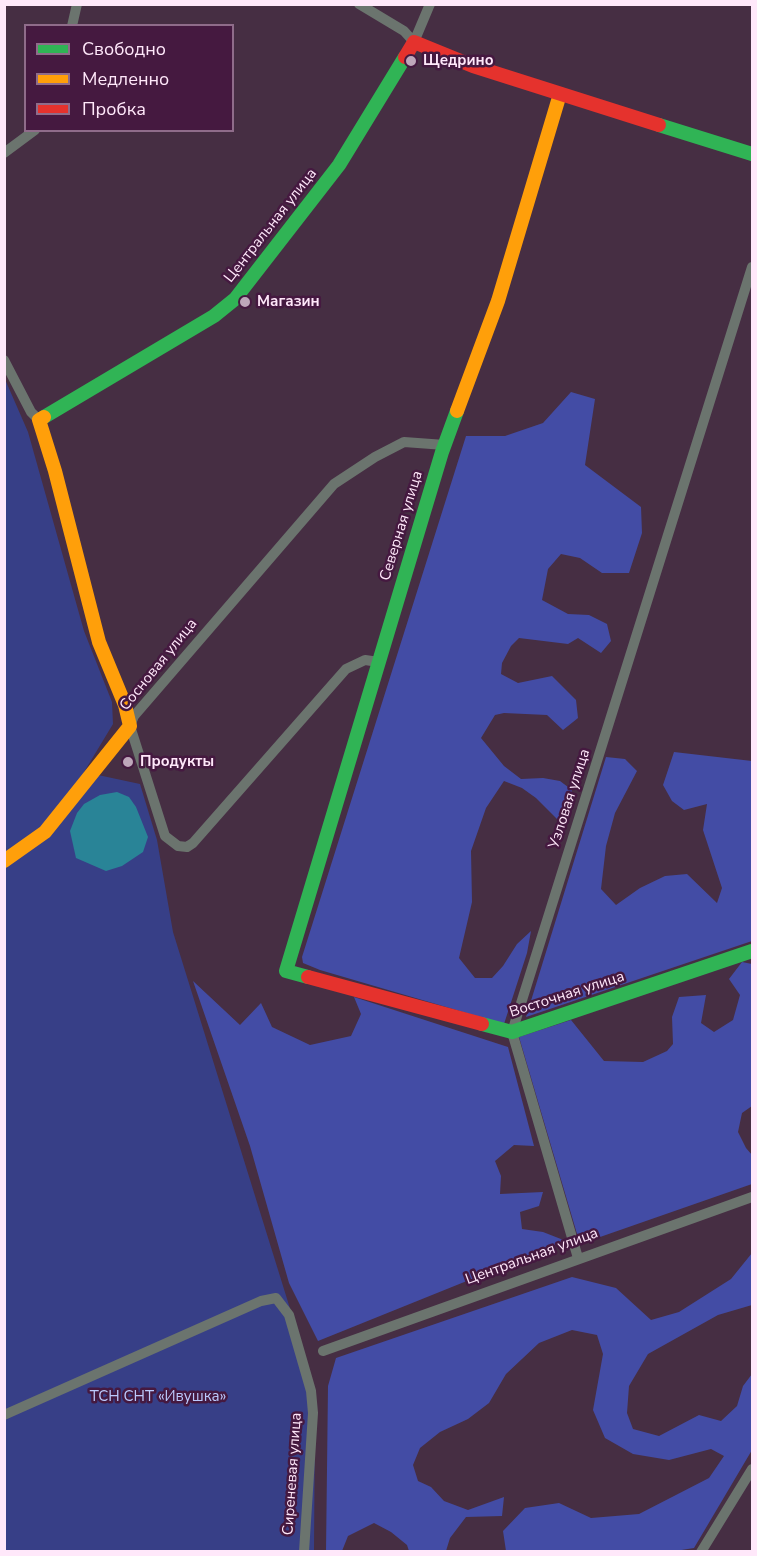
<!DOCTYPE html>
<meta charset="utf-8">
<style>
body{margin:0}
#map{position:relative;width:757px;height:1556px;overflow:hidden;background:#462e43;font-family:"Nunito Sans",sans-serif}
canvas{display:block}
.frame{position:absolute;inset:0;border:6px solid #ffe8fa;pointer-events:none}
.legend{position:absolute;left:24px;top:24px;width:210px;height:108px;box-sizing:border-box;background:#451940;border:2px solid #8f6c8a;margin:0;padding:8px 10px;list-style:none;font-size:18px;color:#ffe8fa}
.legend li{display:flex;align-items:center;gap:12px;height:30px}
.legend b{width:30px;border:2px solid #8f6c8a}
</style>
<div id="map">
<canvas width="757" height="1556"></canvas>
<div class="frame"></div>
<ul class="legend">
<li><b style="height:8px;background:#30b455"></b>Свободно</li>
<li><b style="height:8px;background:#ff9f0a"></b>Медленно</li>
<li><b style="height:8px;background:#e5322d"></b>Пробка</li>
</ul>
</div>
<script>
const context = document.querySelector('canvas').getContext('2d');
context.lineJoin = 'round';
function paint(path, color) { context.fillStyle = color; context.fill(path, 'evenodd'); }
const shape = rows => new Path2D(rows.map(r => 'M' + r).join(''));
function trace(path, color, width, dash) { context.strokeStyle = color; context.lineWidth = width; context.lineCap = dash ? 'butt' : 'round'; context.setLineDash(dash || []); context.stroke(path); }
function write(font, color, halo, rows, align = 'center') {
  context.font = font + ' "Nunito Sans",sans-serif'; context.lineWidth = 5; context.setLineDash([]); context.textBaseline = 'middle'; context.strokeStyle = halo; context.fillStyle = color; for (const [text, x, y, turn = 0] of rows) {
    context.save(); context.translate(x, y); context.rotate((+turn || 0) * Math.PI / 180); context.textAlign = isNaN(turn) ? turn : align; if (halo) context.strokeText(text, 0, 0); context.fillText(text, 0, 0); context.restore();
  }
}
paint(shape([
 [4,377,28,432,84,631,112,702,113,724,84,772,140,784,157,840,173,932,311,1376,315,1409,314,1551,5,1551,4,849,7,848,5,848]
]), '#373f87');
paint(shape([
 [571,392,595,399,585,465,641,507,642,533,629,573,602,573,580,558,561,554,548,569,542,600,568,614,589,615,607,624,611,641,601,653,578,638,568,644,519,638,511,646,502,663,501,674,518,683,552,676,576,700,578,718,563,730,547,715,504,713,495,715,481,738,504,766,521,779,543,778,560,781,572,790,569,808,560,822,536,798,522,788,504,781,486,808,471,851,472,902,459,958,475,978,492,978,503,966,517,944,531,931,527,953,504,1024,320,970,303,963,302,957,466,436,505,436,543,423],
 [674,752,752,761,752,941,526,1017,606,757,625,759,637,771,615,813,606,846,601,889,616,905,640,888,665,876,687,874,717,903,722,888,703,830,707,804,684,810,672,801,663,785],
 [742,962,752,964,752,1106,742,1113,738,1132,746,1148,752,1155,752,1184,580,1244,519,1037,571,1020,604,1061,643,1062,667,1051,673,1044,672,1017,679,997,706,995,701,1023,714,1032,733,1020,740,995,729,979],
 [193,981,240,1025,261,1003,272,1027,310,1045,351,1036,361,1014,354,997,508,1047,534,1146,514,1145,495,1161,501,1176,500,1194,543,1192,539,1206,520,1212,522,1229,543,1232,566,1241,318,1341,289,1283,250,1146],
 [752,1253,752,1305,718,1315,648,1354,629,1386,627,1413,633,1429,659,1436,699,1415,721,1421,737,1406,743,1386,752,1374,752,1450,694,1548,669,1552,506,1551,503,1531,525,1508,559,1503,591,1518,639,1514,709,1478,724,1456,711,1449,669,1460,633,1454,605,1438,593,1410,603,1354,597,1335,572,1330,539,1343,506,1374,489,1403,468,1419,440,1432,420,1448,413,1465,418,1481,431,1487,444,1501,468,1510,504,1497,502,1516,466,1517,450,1538,446,1551,409,1551,407,1545,391,1532,374,1523,348,1536,342,1551,326,1551,328,1386,336,1358,572,1277,616,1288,651,1320,679,1312,731,1279]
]), '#434ca5');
paint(shape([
 [117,792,129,797,136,807,148,837,143,852,122,866,106,871,76,858,70,831,77,813,84,804,100,795]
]), '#298497');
trace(shape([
 [359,4,404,31,414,42],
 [72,26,77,4],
 [414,42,430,4],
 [4,153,35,130],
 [4,360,31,412,39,420],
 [379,662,365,660,346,669,193,843,187,847,178,846,165,836,130,726,134,716,334,484,375,457,404,442,445,445],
 [578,1258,512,1032,752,267],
 [323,1351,752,1197],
 [4,1415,261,1301,276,1298,289,1315,311,1391,313,1413,304,1552],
 [701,1552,752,1469]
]), '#6b746e', 10);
trace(shape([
 [659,125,752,154],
 [44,417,214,316,235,299,339,165,405,57],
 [308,977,286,971,442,452,457,411],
 [482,1024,512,1032,752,951]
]), '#30b455', 14);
trace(shape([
 [457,411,498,301,560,94],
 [4,861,45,832,130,726,125,705,99,642,55,471,39,420,44,417]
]), '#ff9f0a', 14);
trace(shape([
 [405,57,414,42,473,66,659,125],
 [308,977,482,1024]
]), '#e5322d', 14);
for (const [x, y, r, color] of [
 [411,61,6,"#bea7ba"],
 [245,302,6,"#bea7ba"],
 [128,762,6,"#bea7ba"]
]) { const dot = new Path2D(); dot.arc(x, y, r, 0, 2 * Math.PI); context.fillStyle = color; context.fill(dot); trace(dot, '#451940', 2); }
write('bold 15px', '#ffe8fa', '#451940', [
 ["Щедрино",423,61],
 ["Магазин",257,302],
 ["Продукты",140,762]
], 'left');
write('15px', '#ffe8fa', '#451940', [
 ["Центральная улица",271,226,-52],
 ["Северная улица",402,526,-73],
 ["Сосновая улица",159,665,-51],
 ["Узловая улица",570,799,-72],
 ["Восточная улица",567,995,-18],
 ["Центральная улица",532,1257,-20],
 ["Сиреневая улица",293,1474,-86]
]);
write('15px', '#bbcafd', '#451940', [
 ["ТСН СНТ «Ивушка»",158,1397]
]);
</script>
